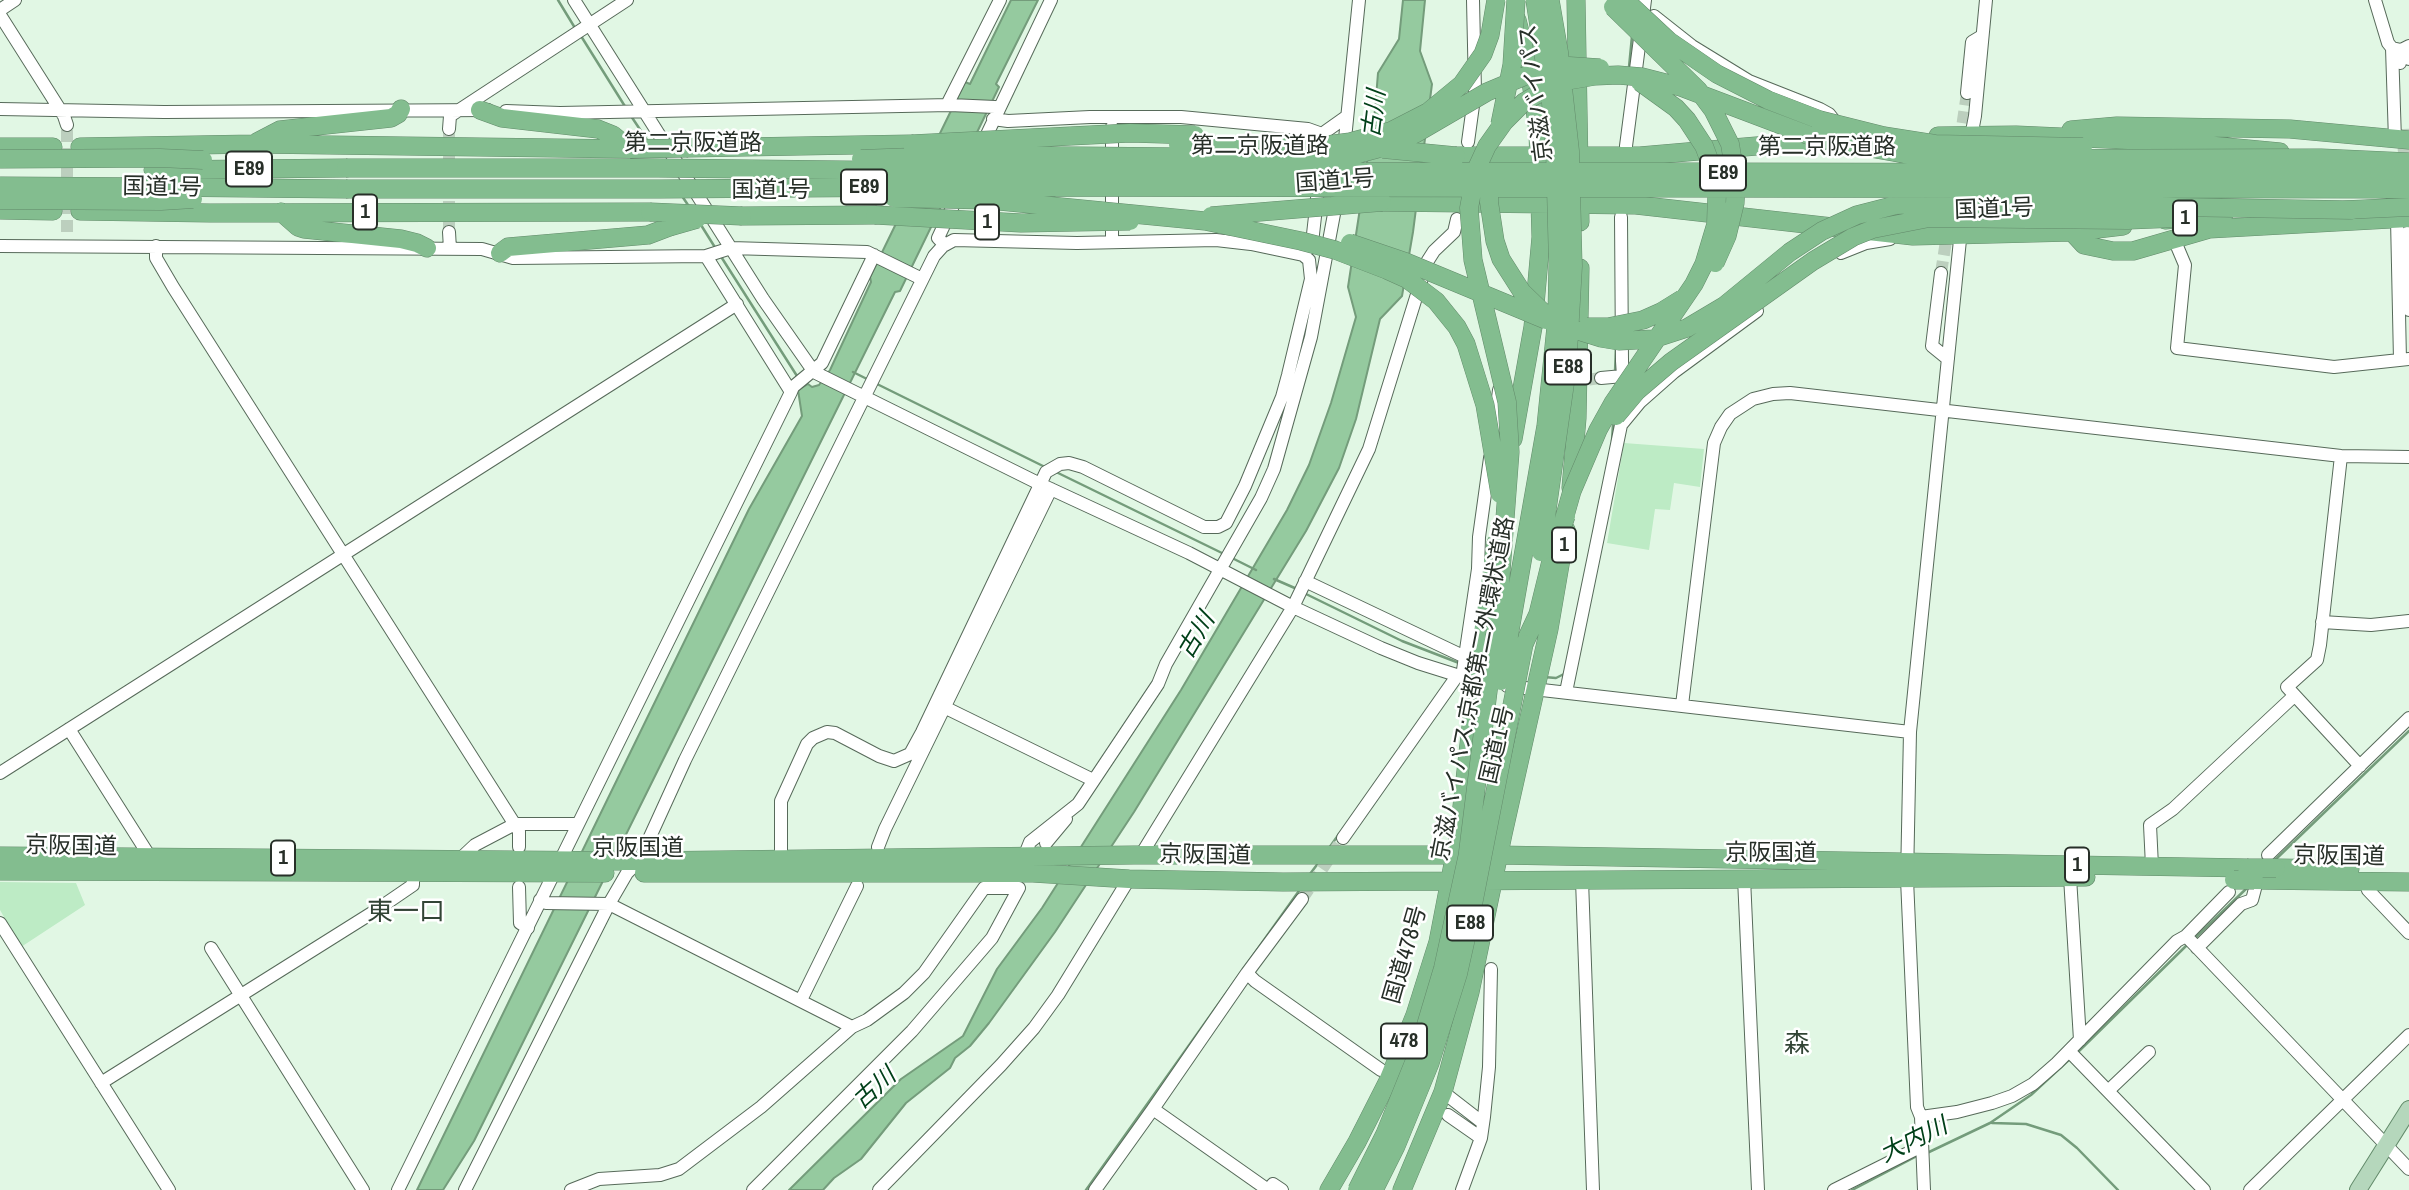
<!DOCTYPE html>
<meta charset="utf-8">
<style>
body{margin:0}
canvas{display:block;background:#e1f7e4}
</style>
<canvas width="2409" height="1190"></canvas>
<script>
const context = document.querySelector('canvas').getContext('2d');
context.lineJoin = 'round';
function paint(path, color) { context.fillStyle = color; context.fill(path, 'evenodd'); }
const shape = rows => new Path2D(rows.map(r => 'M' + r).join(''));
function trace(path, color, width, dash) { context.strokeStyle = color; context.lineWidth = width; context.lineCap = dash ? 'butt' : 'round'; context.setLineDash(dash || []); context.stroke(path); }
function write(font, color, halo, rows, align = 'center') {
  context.font = font + ' "Archivo Narrow","Noto Sans JP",sans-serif'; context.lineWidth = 5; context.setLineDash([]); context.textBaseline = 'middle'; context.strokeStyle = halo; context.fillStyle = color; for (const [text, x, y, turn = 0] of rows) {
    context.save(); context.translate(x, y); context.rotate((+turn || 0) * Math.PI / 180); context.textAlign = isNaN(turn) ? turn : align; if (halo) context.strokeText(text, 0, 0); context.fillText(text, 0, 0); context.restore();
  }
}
paint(shape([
 [1624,443,1704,449,1700,487,1674,483,1670,510,1655,509,1649,550,1607,543],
 [0,882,76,883,85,905,21,947,0,910]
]), '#bdebc5');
const water = shape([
 [1011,0,1038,0,996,84,999,87,900,291,895,292,474,1141,443,1190,417,1190,749,509,802,416,798,390,808,384,812,387,819,385,830,370,871,282,870,277,965,82,970,84,1011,0],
 [1403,0,1425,0,1420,51,1432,84,1413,232,1402,296,1380,319,1356,419,1339,468,1306,531,1134,812,1055,932,989,1023,970,1046,955,1058,950,1068,906,1103,861,1159,834,1178,823,1190,789,1190,901,1079,963,1036,997,969,1042,908,1181,690,1287,510,1309,465,1331,403,1356,317,1348,287,1375,110,1378,73,1399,39,1403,0]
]);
paint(water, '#95ca9f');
trace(water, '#749c7b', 2);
trace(shape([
 [558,0,575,28],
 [581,36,626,108],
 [1629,67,1632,36],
 [631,116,649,143],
 [682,196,690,208],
 [701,225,716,249],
 [720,255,797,376],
 [853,372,869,380],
 [1615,372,1616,347],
 [875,383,1045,467],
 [1612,441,1613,424],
 [1054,471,1224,554],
 [1230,557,1256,570],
 [1274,579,1297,589],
 [1306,594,1402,641,1459,663],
 [1544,677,1556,678,1564,674],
 [1329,848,1339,834],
 [2275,860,2409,731],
 [1310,874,1319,862],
 [2195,938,2248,887],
 [2077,1053,2187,945],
 [1992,1123,2026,1124,2061,1135,2077,1148,2118,1190],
 [1927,1153,1990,1123,2031,1095,2072,1057],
 [1086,1190,1301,888],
 [1852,1190,1917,1156]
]), '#749c7b', 2.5);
trace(shape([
 [449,129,449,232],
 [2403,129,2406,215],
 [1960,141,1967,93],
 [67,232,67,125],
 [1941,273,1948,228],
 [1571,382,1601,378],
 [1302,899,1343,838]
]), '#bccfbe', 12, [12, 6]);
const minor = shape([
 [574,0,763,299,814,372,1040,484,1189,553,1293,607,1381,648,1418,663,1482,683],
 [2375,0,2388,43,2392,48,2409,52,2409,59],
 [0,10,15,0],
 [0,15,64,116,67,125],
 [1654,16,1692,46,1749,81,1820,109,1829,114,1836,123],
 [2392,48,2395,140],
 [2400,63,2399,51,2409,46],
 [1967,93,1972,42,1982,36],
 [947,105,1000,0],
 [0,109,164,112,488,110],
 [506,111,560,113,950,105,995,107,998,109],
 [993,119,1008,121,1090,117,1181,117,1308,129,1322,134,1322,152],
 [1112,127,1112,242],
 [449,129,450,116,627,0],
 [1322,134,1346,117],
 [1468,142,1475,91,1473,0],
 [1970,142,1975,116,1986,0],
 [982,145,1051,0],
 [1626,146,1645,0],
 [1344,149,1359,0],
 [1621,217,1622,361,1623,376,1628,389],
 [2397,219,2400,360],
 [1961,230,1910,732,1907,879,1917,1107,1921,1117,1957,1112,1992,1103,2012,1096,2033,1084,2057,1063,2177,941,2186,936,2229,892],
 [449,232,450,249],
 [2407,233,2409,310],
 [2174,239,2185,265,2177,348,2334,367,2409,359],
 [945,245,938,238,959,193],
 [0,246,482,249,513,258,706,256,731,248,867,252,922,279],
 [156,246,156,258,173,287,519,831,519,847],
 [1841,253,1866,243,1890,239],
 [706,256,791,392],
 [1941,273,1932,346,1948,359],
 [1601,378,1623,376],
 [1494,430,1499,390,1504,390],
 [2341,456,2320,645,2317,660,2287,687,2360,766],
 [1305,581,1465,657],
 [2322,622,2371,625,2409,621],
 [1462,677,1478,569,1479,537,1490,458],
 [1507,686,1910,732],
 [1566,692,1621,425,1640,402,1674,372,1757,311],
 [1682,705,1714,443,1721,427,1730,414,1753,399,1773,394,1790,393,2341,456,2409,457],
 [944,707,1093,780],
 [69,729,150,857],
 [0,773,737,304],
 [1343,838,1457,676],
 [1046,843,1066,819],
 [878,847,885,829,1051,489],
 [1141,855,1293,607,1369,449,1427,262,1434,251,1454,232,1457,219],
 [2268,855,2409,718],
 [1024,857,1030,842,1078,804,1158,684,1166,664,1261,498,1274,469,1311,337,1337,198],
 [781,859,781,801,807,744,813,738,827,732,835,733,879,756,894,761,910,754,922,732,1046,472,1060,464,1069,463,1083,467,1204,527,1218,527,1226,523,1245,486,1282,397,1288,375,1311,279,1309,260,1303,255],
 [459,860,475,845,515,824,578,824],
 [2152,866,2150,825,2173,809,2294,696],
 [2070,877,2080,1040],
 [1744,878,1758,1190],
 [1582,880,1593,1190],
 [2365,881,2368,890,2409,933],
 [519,887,520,923,528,928],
 [540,900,546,903,609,904,852,1027],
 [0,923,169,1190],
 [2186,936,2409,1169],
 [211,948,363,1190],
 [2197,948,2241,904,2252,900,2257,881],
 [1247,973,1255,981,1381,1070],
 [801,1000,857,886],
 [2069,1051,2204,1190],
 [101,1083,375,911,413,885,413,874],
 [2108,1091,2149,1052],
 [1443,1092,1483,1123],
 [1448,1115,1481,1138],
 [1921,1117,1924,1190],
 [398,1190,791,392,793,387,822,363,874,255],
 [465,1190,609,904,627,873,639,861,685,760,934,256,943,246,954,240,1077,243,1216,240,1251,244,1303,255,1312,243,1319,181],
 [571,1190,599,1179,660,1175,679,1169,761,1107,852,1027,867,1020,904,993,924,973,984,888],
 [753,1190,912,1031,992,938,1019,888,984,888],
 [879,1190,1001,1065,1034,1028,1058,995,1129,879],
 [1095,1190,1153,1109],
 [1268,1190,1153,1109,1247,973,1302,899],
 [1268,1190,1273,1184,1282,1190],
 [1462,1190,1481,1138,1484,1117,1489,1067,1491,969],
 [1834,1190,1922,1146],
 [2250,1190,2409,1035]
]);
const major = shape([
 [2358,1190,2409,1109]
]);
const highway = shape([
 [1576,0,1580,222],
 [480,110,502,118,598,129,613,135,630,149],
 [2071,130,2117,126,2290,129,2409,140],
 [1938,136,2016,135,2173,142,2280,152],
 [257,142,280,130,391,118,398,114,401,109],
 [0,147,53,147],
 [80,147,254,144,630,149],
 [688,148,912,144],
 [1456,156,1640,156,1826,140],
 [153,170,346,168],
 [153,187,346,189],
 [1382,202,1636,205,1913,236,2072,232,2123,226],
 [0,210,53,211],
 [80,211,210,213,650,212],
 [281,212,298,227,304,229,401,239,417,243,427,248],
 [742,216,875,215],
 [2165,220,2224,214],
 [2072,232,2084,245,2113,251,2133,251,2209,229,2409,218],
 [500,253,508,247,648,235,669,227],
 [1513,439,1533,327,1541,237,1538,131,1529,68,1517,20],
 [1571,488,1577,418,1580,268],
 [1524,644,1538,614,1552,557],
 [0,856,639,861,1134,855,1498,855,2247,868],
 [2276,868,2350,869],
 [0,871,605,873],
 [644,873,1033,873,1129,879,1283,882,2086,877],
 [2254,880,2409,882],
 [1329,1190,1357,1142,1388,1081,1415,1015,1438,942,1459,833,1476,682,1496,543],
 [1402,1190,1443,1092,1470,992,1503,834,1549,629,1566,530]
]);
trace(minor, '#576a5a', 14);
trace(major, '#638b6b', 18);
trace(highway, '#638b6b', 19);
trace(minor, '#fff', 12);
trace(major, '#b5d7bc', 16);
trace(highway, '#83bd8f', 18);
const highwayBridge = shape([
 [1625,0,1669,41,1717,74,1768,100,1820,120,1884,136,1935,144,2083,147],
 [1613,7,1698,90,1713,110,1730,144,1736,181,1735,203,1727,236,1715,263],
 [1500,124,1512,65,1516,0],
 [912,144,1130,133,1195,135],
 [1178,145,1327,145,1350,142,1391,131,1428,112,1462,84,1483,54,1490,35,1496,0],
 [630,149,688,148],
 [1383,149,1456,156],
 [0,159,160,158,203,160],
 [861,159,968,155,1292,158,1354,155,1384,147,1415,134,1487,92,1537,71,1569,66,1600,68],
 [346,168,658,168,933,171,2409,173],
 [1490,176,1489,202,1495,241,1501,259,1522,292,1549,318,1566,327,1601,338,1619,341,1653,339,1687,328,1724,306,1790,252,1822,231,1857,215,1896,205,1939,203,2353,210],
 [0,186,153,187],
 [346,189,660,189,934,187,2409,189],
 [894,198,989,200,1205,221,1301,241,1335,250,1387,270,1407,279,1436,301,1457,327,1466,344,1485,405,1500,494],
 [0,200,161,201,193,199],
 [2343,210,2409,207],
 [650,212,742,216],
 [875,215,1021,223,1130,221],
 [1211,216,1382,202],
 [669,227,697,219],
 [1350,243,1406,262,1546,320],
 [1587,327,1608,327,1643,320,1661,312,1682,299],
 [1616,416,1637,391,1671,362,1813,261,1853,237,1873,229,1929,218,2128,220,2178,218],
 [1562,526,1572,491,1598,430,1613,403,1694,284,1704,264,1716,224,1717,193,1710,162,1704,146,1687,120,1676,108,1640,82],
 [1554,550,1566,516],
 [1541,552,1567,369,1573,266,1570,151,1559,52,1550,0],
 [1501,681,1546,426,1557,317,1558,264,1555,150,1551,103,1535,0],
 [1467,860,1498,611,1510,452,1507,402,1473,260,1469,208,1476,170,1487,146,1504,122,1524,102,1552,86,1565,81,1595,76,1618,75,1642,77,1681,87,1808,135,1842,143,1904,154,1962,159,2321,158,2409,162],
 [2247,868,2276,868],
 [2234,880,2254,880],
 [1357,1190,1385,1134,1417,1055,1443,968,1469,849],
 [1374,1190,1396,1146,1430,1063,1458,974,1469,925,1524,644]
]);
trace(highwayBridge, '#638b6b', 19, []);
trace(highwayBridge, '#83bd8f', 18);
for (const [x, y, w] of [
 [249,169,46],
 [1723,173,46],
 [864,187,46],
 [365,212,24],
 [2185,218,24],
 [987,222,24],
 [1568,367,46],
 [1564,545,24],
 [283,858,24],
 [2077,865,24],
 [1470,923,46],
 [1404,1041,46]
]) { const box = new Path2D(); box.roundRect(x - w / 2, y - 17.5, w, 35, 5); context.fillStyle = '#fff'; context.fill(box); trace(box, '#272f28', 2); }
write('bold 21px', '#272f28', null, [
 ["E89",249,169],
 ["E89",1723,173],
 ["E89",864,187],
 ["1",365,212],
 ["1",2185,218],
 ["1",987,222],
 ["E88",1568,367],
 ["1",1564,545],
 ["1",283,858],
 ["1",2077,865],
 ["E88",1470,923],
 ["478",1404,1041]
]);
write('23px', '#272f28', '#fff', [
 ["京滋バイパス",1537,93,-97],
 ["第二京阪道路",693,144],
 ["第二京阪道路",1260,147],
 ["第二京阪道路",1827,148],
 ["国道1号",1335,182,-4],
 ["国道1号",162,188,1],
 ["国道1号",771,191],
 ["国道1号",1994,210,-2],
 ["京滋バイパス;京都第二外環状道路",1474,689,-79],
 ["国道1号",1498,745,-77],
 ["京阪国道",71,847,1],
 ["京阪国道",638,849],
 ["京阪国道",1771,854],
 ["京阪国道",1205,856,1],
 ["京阪国道",2339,857,1],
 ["国道478号",1406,955,-74]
]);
write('italic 24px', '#004019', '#fff', [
 ["古川",1375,114,-83],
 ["古川",1197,636,-59],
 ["古川",875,1089,-42],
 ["大内川",1914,1141,-26]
]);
write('26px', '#324435', '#fff', [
 ["東一口",406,913],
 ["森",1797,1045]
]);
</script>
